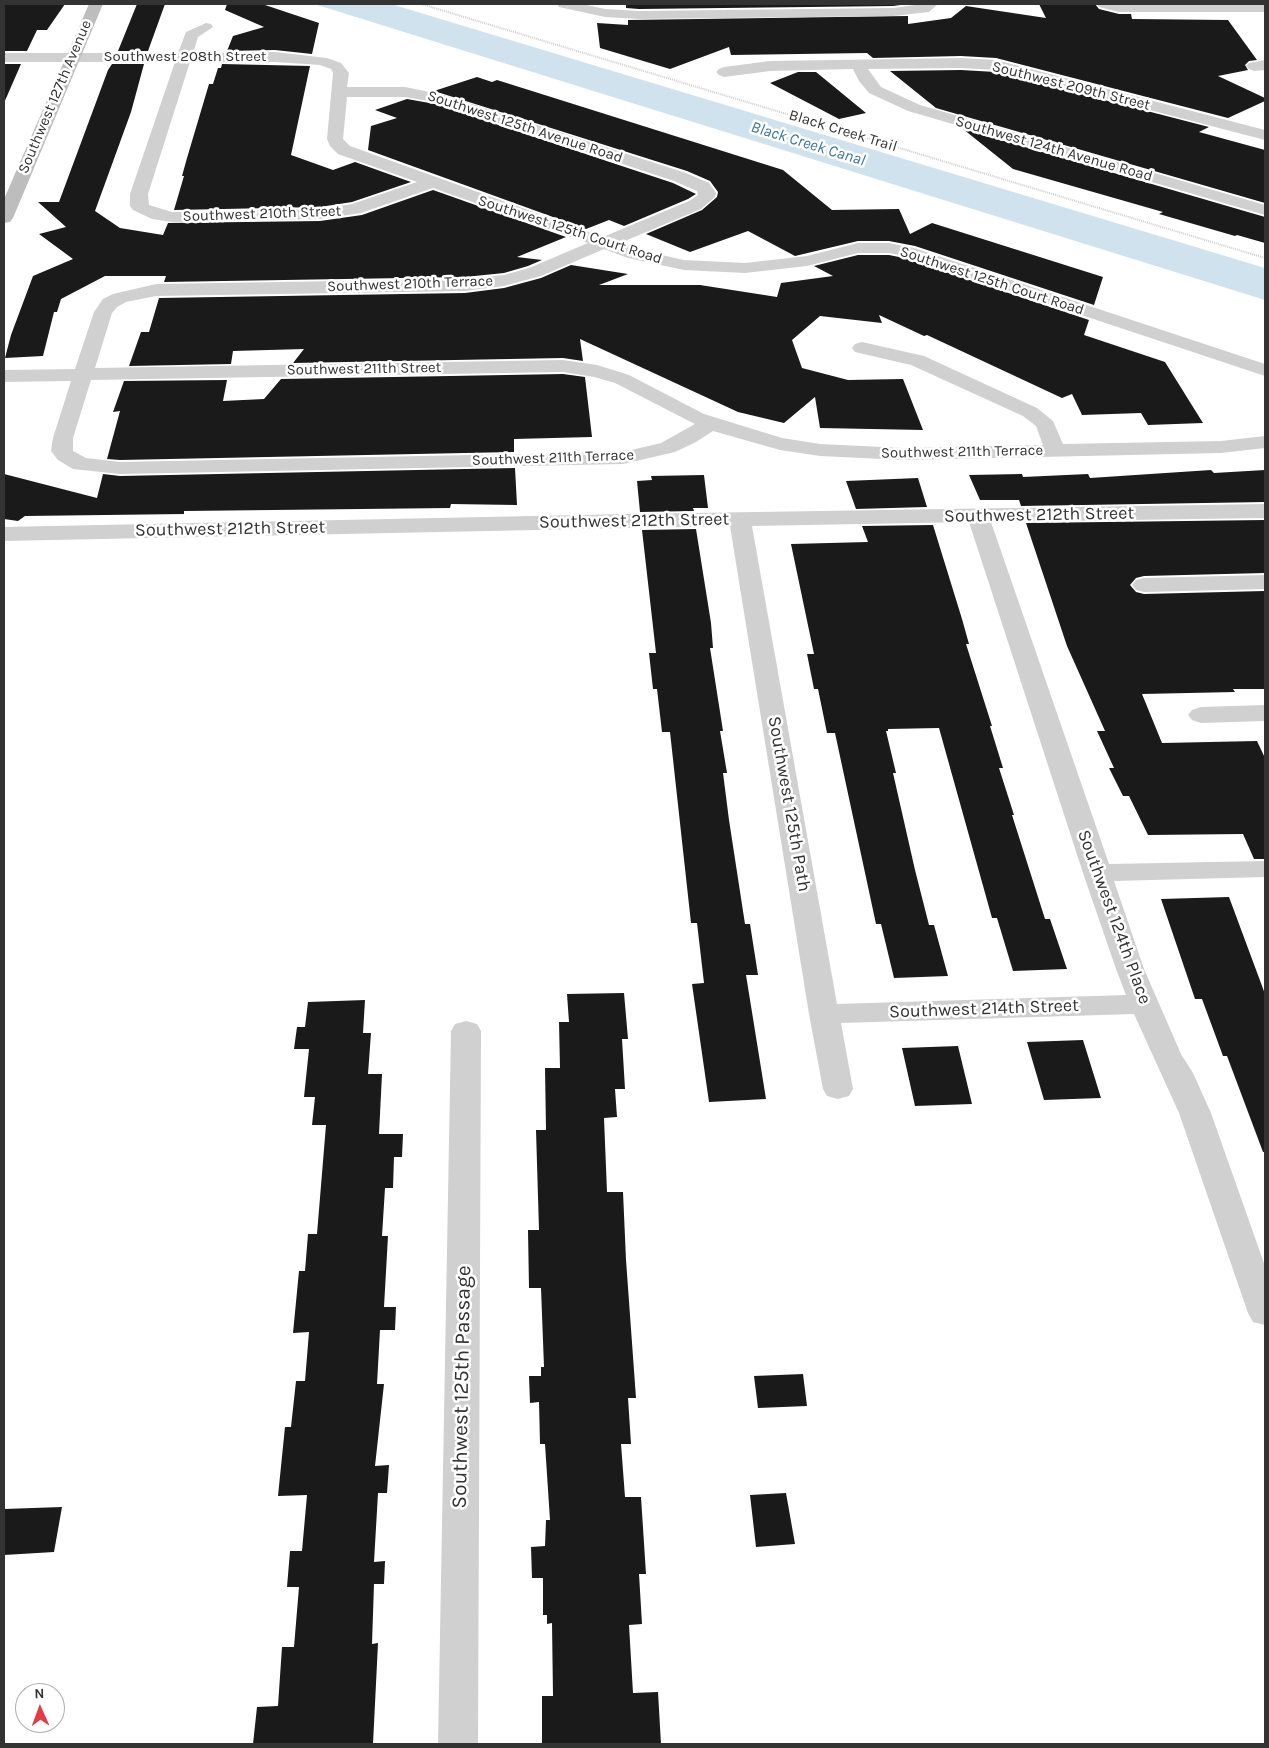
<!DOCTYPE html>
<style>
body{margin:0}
#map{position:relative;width:1269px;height:1748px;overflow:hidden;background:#fff;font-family:Karla,sans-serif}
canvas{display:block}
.frame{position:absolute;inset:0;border:5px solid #333;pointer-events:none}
.north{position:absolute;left:15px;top:1683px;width:50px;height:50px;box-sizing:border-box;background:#fff;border:1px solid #adadad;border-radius:50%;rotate:358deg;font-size:14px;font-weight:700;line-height:20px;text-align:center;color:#333}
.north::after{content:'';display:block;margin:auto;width:18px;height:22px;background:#e63946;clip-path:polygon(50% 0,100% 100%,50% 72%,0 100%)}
</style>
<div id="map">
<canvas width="1269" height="1748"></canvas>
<div class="frame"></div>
<div class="north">N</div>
</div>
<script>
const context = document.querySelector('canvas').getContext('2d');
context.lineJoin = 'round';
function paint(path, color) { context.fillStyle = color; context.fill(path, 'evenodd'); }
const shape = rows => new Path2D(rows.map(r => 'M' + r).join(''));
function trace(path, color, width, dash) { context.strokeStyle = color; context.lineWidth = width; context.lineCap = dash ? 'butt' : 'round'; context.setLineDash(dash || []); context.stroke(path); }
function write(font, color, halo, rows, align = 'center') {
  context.font = font + ' Karla,sans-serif'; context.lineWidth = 5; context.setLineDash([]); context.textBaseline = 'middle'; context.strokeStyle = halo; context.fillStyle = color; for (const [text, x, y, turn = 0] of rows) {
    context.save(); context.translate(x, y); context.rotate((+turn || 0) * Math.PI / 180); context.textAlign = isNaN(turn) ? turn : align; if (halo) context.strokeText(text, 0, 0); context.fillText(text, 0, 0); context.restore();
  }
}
paint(shape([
 [314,4,391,4,1265,268,1265,300]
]), '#cfe2ee');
paint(shape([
 [4,4,65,4,47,30,37,30,27,51,4,51],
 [137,4,165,4,148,51,118,51],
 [227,4,262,4,319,23,312,54,275,50,227,51,233,36,264,27,225,10],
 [626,4,908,4,893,6,639,9,626,8],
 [1039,4,1095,4,1099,9,1119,14,1131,14,1132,19,1228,20,1257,60,1249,61,1245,65,1248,70,1218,76,1265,98,1265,101,1228,118,996,58,961,56,873,58,867,53,731,55,729,47,670,69,600,48,597,23,628,25,628,20,908,16,908,24,951,18,966,6,1046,18],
 [4,64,21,64,4,103],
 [112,64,144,64,131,112,95,211,120,228,163,235,168,223,320,221,362,215,433,190,566,237,517,257,542,260,528,266,504,273,465,277,164,282,166,276,105,276,61,299,57,312,54,312,43,356,5,358,11,335,33,276,73,259,39,234,66,227,38,202,59,202,108,70],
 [222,64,310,66,291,155,333,170,355,162,411,182,352,202,320,207,174,210,184,176,182,176,187,158,209,84,213,84,218,68,221,68],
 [961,70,996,72,1209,127,1199,132,1265,150,1265,203,936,108,890,71],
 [798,72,816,72,866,113,839,119,770,83],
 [477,77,492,82,497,80,783,170,832,210,899,209,910,234,932,223,1103,277,1094,305,915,246,889,241,858,241,795,256,748,231,690,252,646,234,702,210,717,197,718,192,710,181,687,171,434,91],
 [407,99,435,104,673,183,696,194,688,199,624,226,609,220,586,229,368,150,371,126,397,118,375,110],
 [963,129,1265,217,1265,243,1237,235,1235,236,1159,214,1163,212,1013,169],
 [858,255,889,255,904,258,1089,320,1084,335,1165,362,1203,423,1148,425,1141,413,1082,415,1072,394,1062,398,927,335,924,336,879,315,882,323,820,316,792,340,802,368,848,380,903,379,923,430,820,428,815,397,784,423,738,412,580,339,583,361,563,358,293,363,304,349,233,351,231,364,129,366,141,332,149,332,159,298,465,293,504,288,541,278,571,265,628,274,599,285,700,285,777,297,781,283,833,276,814,266],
 [563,374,585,377,592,437,514,439,514,452,120,460,107,459,120,411,113,412,124,381,227,380,223,401,264,399,281,379],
 [515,468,517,505,451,504,450,508,184,511,184,514,25,516,18,521,4,519,4,474,97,498,103,474,120,476],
 [1211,470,1214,473,1265,470,1265,502,1021,506,1019,500,980,500,969,475,1022,474,1023,477,1088,474,1090,478],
 [704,475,708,508,693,508,694,511,640,512,637,481,652,480,651,476],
 [918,478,927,507,856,509,846,481],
 [1265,520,1265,573,1144,576,1136,578,1130,585,1136,592,1144,594,1265,591,1265,689,1233,689,1235,692,1142,694,1162,743,1257,741,1265,758,1265,859,1254,859,1243,834,1148,835,1129,796,1123,796,1109,768,1114,768,1097,731,1105,731,1067,646,1026,523],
 [933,525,962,619,969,644,966,644,992,726,990,726,1003,768,999,768,1014,815,1012,815,1045,919,1050,919,1067,969,1013,971,997,918,992,918,939,728,888,729,888,731,886,731,896,773,893,773,915,870,929,925,934,925,948,976,894,978,881,924,876,924,835,733,827,733,818,689,814,689,807,654,814,654,791,544,868,542,862,526],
 [696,529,711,623,713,648,710,648,723,731,720,731,727,773,723,773,729,820,745,924,750,924,758,975,746,975,766,1099,709,1102,692,984,704,983,697,923,691,923,670,732,662,732,657,689,653,689,649,653,656,653,642,530],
 [1229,897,1265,994,1265,1152,1263,1152,1227,1056,1223,1056,1202,999,1195,999,1161,899],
 [624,993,628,1039,622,1039,625,1089,615,1089,617,1117,604,1118,607,1192,623,1192,626,1260,636,1398,628,1398,631,1444,621,1444,625,1497,641,1497,646,1574,639,1574,642,1624,629,1625,633,1693,658,1692,661,1744,542,1744,542,1696,553,1696,552,1623,547,1624,547,1615,543,1615,543,1578,532,1578,531,1547,545,1546,546,1520,550,1520,545,1444,540,1444,539,1402,530,1403,529,1376,541,1376,541,1367,544,1367,541,1288,529,1288,528,1230,539,1230,536,1130,546,1130,545,1068,560,1068,559,1022,569,1022,567,994],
 [365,1000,363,1033,371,1033,368,1074,382,1074,379,1134,403,1134,402,1157,394,1157,393,1188,385,1188,382,1236,388,1236,384,1307,396,1307,395,1330,380,1330,377,1384,384,1384,375,1466,389,1465,387,1493,378,1493,374,1562,385,1561,384,1584,374,1584,372,1644,378,1643,373,1744,253,1744,257,1707,278,1706,282,1647,294,1647,299,1587,287,1587,290,1551,302,1551,307,1495,278,1496,285,1427,291,1427,296,1381,305,1381,309,1332,293,1333,299,1271,305,1271,308,1234,317,1234,326,1125,312,1125,315,1097,304,1097,309,1049,294,1049,297,1027,305,1027,308,1002],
 [1083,1040,1101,1098,1044,1100,1027,1042],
 [958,1046,972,1104,915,1106,902,1048],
 [803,1374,807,1406,758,1408,754,1376],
 [786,1493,795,1544,756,1547,750,1495],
 [62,1507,54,1552,4,1555,4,1509]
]), '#1a1a1a');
trace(shape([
 [421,4,1265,258]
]), '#cdcdcd', 2, [1, 1]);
paint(shape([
 [557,4,582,4,605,9,639,11,893,8,922,4,938,4,929,12,893,16,639,19,605,17,559,7,557,4],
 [1097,4,1265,4,1265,12,1119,12,1099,7,1097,4],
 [206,23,211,24,213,27,198,37,193,53,275,52,327,58,341,63,349,73,347,87,405,87,444,95,686,173,709,183,716,193,715,197,701,209,620,243,639,250,684,260,745,263,807,256,858,243,889,243,914,248,1265,364,1265,376,904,256,889,253,858,253,807,266,745,273,684,270,628,258,604,249,541,276,504,286,465,291,156,296,126,302,117,307,112,313,95,368,563,360,597,365,629,375,704,414,782,438,820,444,903,448,1043,445,1036,426,1023,416,911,365,855,352,852,348,855,344,862,342,924,356,1037,408,1053,421,1063,444,1221,441,1265,436,1265,448,1221,453,903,460,820,456,780,450,713,431,696,442,675,452,623,464,120,474,73,469,58,460,51,451,53,438,71,381,4,382,4,370,75,369,94,312,103,299,113,294,156,284,465,279,504,275,529,268,588,243,433,188,361,213,320,219,172,222,152,219,133,210,130,206,130,194,175,62,4,62,4,53,178,53,186,32,206,23],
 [190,62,275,62,320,65,331,69,333,73,327,139,330,146,338,154,417,182,352,204,320,209,172,212,149,205,148,194,190,62],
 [347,97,405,97,435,102,674,181,697,191,698,195,689,201,603,237,350,146,343,139,347,97],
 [563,372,594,377,615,383,695,424,661,443,623,452,120,462,86,458,73,451,73,438,91,380,563,372],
 [961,58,996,60,1265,130,1265,140,996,70,961,68,868,69,881,87,920,105,1265,205,1265,215,908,111,869,93,859,81,853,69,770,71,724,77,719,75,716,72,719,69,724,67,770,61,961,58],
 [1265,60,1265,70,1254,71,1249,69,1246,66,1249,63,1265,60],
 [1265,504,1265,518,991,522,1109,864,1265,861,1265,877,1114,881,1144,969,1181,1054,1193,1073,1211,1113,1265,1266,1265,1325,1253,1322,1248,1313,1179,1113,1134,1014,841,1023,853,1089,849,1096,838,1099,827,1096,823,1089,809,1014,730,526,4,541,4,527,629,514,1265,504],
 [969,522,1083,873,1116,969,1126,995,837,1004,752,526,969,522],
 [1265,575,1265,589,1144,592,1136,590,1132,585,1136,580,1144,578,1265,575],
 [1265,705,1265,721,1201,723,1192,720,1188,715,1192,710,1201,707,1265,705],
 [466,1021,477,1024,481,1031,478,1744,438,1744,451,1031,455,1024,466,1021]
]), '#d0d0d0');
paint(shape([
 [89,4,103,4,13,218,10,222,4,223,4,199,89,4]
]), '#bdbdbd');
write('15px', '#333', '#fff', [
 ["Southwest 208th Street",185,57],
 ["Southwest 209th Street",1071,86,14],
 ["Southwest 127th Avenue",55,97,-67],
 ["Southwest 125th Avenue Road",525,127,18],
 ["Black Creek Trail",843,131,17],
 ["Southwest 124th Avenue Road",1054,149,16],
 ["Southwest 210th Street",262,214,-2],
 ["Southwest 125th Court Road",570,230,18],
 ["Southwest 125th Court Road",992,281,18],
 ["Southwest 210th Terrace",410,284,-2],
 ["Southwest 211th Street",364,369,-1],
 ["Southwest 211th Terrace",962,452,-1],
 ["Southwest 211th Terrace",553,458,-2]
]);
write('italic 16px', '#3f7597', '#fff', [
 ["Black Creek Canal",808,144,17]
]);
write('18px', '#333', '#fff', [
 ["Southwest 212th Street",1039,515,-1],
 ["Southwest 212th Street",634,521,-1],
 ["Southwest 212th Street",230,529,-1],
 ["Southwest 125th Path",789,804,80],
 ["Southwest 124th Place",1114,917,70],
 ["Southwest 214th Street",984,1009,-2]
]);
write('21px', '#333', '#fff', [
 ["Southwest 125th Passage",462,1387,-89]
]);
</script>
